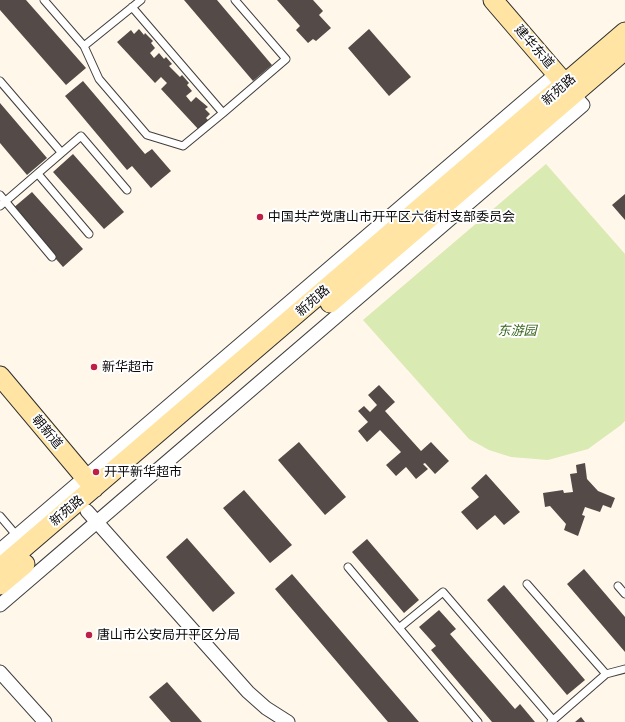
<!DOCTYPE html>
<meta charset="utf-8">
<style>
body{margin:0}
canvas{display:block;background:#fff7e9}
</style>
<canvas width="625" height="722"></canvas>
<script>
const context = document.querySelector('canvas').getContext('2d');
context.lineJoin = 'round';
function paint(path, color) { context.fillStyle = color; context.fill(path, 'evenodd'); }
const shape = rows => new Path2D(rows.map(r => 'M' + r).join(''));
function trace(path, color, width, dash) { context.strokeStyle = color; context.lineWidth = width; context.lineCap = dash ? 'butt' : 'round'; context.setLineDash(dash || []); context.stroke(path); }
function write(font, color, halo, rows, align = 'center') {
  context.font = font + ' "Roboto Serif","Noto Sans SC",serif'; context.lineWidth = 4; context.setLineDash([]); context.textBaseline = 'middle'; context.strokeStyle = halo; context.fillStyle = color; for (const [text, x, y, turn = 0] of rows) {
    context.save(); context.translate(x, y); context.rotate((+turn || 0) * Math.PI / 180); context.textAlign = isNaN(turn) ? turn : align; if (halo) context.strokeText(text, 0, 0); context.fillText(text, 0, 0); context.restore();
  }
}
paint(shape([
 [546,164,625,254,625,421,621,425,588,449,548,460,511,457,489,450,469,439,363,320]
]), '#d9eab2');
paint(shape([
 [0,0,26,0,86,68,66,85,0,10],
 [184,0,217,0,272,65,253,81],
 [277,0,313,0,323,11,319,15,331,28,316,41,313,39,308,43,296,30,300,26],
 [139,29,144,35,145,33,153,41,151,43,155,48,150,53,154,58,159,53,164,59,166,57,172,64,169,66,180,77,182,75,189,83,187,85,192,91,186,96,191,102,196,97,208,107,205,109,210,114,206,118,209,121,199,130,161,89,167,83,161,77,155,83,117,42,131,30,134,34],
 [369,29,411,77,389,96,348,48],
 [83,81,145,154,152,149,171,171,151,188,132,166,127,170,65,96],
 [0,103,47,158,27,175,0,143],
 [73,154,124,212,104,229,53,172],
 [32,192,83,249,63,267,12,209],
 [625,194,625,220,612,205],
 [379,385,395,402,385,411,421,451,431,442,449,461,435,474,425,463,423,464,428,469,416,479,406,467,396,476,386,465,401,452,380,430,367,442,358,431,368,422,358,411,364,406,370,412,377,405,368,395],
 [299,442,346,497,325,515,278,460],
 [585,463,587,479,598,491,615,498,611,508,603,505,600,512,585,507,582,515,585,516,578,536,564,530,566,524,550,506,545,507,543,493,563,490,564,493,573,492,570,474,577,473,576,465],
 [486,474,520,512,504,525,495,515,477,530,461,512,479,497,471,488],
 [244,490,292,545,270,563,223,508],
 [187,538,235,593,213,612,166,557],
 [367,539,419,600,404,613,352,552],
 [584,569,625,617,625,652,567,584],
 [292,574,419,722,388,722,275,589],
 [504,585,585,680,567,695,487,600],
 [439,610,456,629,450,634,515,709,520,704,535,722,492,722,431,650,436,646,419,627],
 [167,682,202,722,171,722,149,697],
 [581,717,585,722,575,722]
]), '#544a47');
const lane = shape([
 [44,0,84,46,99,79,147,135,183,146,223,113],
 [132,7,223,113,286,59,235,0],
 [84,46,141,0],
 [0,81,61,152],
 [38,174,89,234],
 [0,195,52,257],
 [0,206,81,136,127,190],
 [0,516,17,536],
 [348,567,478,722],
 [527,584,606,674,625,669],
 [618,586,625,594],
 [399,628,443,592,553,720],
 [551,722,606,674]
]);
const street = shape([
 [87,511,248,692,266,708,288,722],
 [0,550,556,74],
 [0,605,583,105,574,95],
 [0,672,45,722]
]);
const secondary = shape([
 [493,0,573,93],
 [330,303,625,50],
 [0,376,94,488],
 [0,568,625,32],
 [0,585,25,564]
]);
trace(lane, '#3e3e3e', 9);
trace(street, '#3e3e3e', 15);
trace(secondary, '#2d2d2d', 21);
trace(lane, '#fff', 7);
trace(street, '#fff', 13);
trace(secondary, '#ffe4a4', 19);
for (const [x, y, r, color] of [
 [260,217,4,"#be2045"],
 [94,367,4,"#be2045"],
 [96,472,4,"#be2045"],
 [89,635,4,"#be2045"]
]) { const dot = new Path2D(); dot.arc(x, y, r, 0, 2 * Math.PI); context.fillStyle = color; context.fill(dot); trace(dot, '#fff', 1.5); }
write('13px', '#0b0b0b', '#fff', [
 ["建华东道",534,47,49],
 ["新苑路",559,90,-41],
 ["新苑路",313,301,-41],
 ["朝新道",47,432,50],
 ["新苑路",67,511,-40]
]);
write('13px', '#0b0b0b', '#fff', [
 ["中国共产党唐山市开平区六街村支部委员会",268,217],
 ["新华超市",102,367],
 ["开平新华超市",104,472],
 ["唐山市公安局开平区分局",97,635]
], 'left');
write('italic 13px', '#37641a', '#fff', [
 ["东游园",517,331]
]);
</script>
